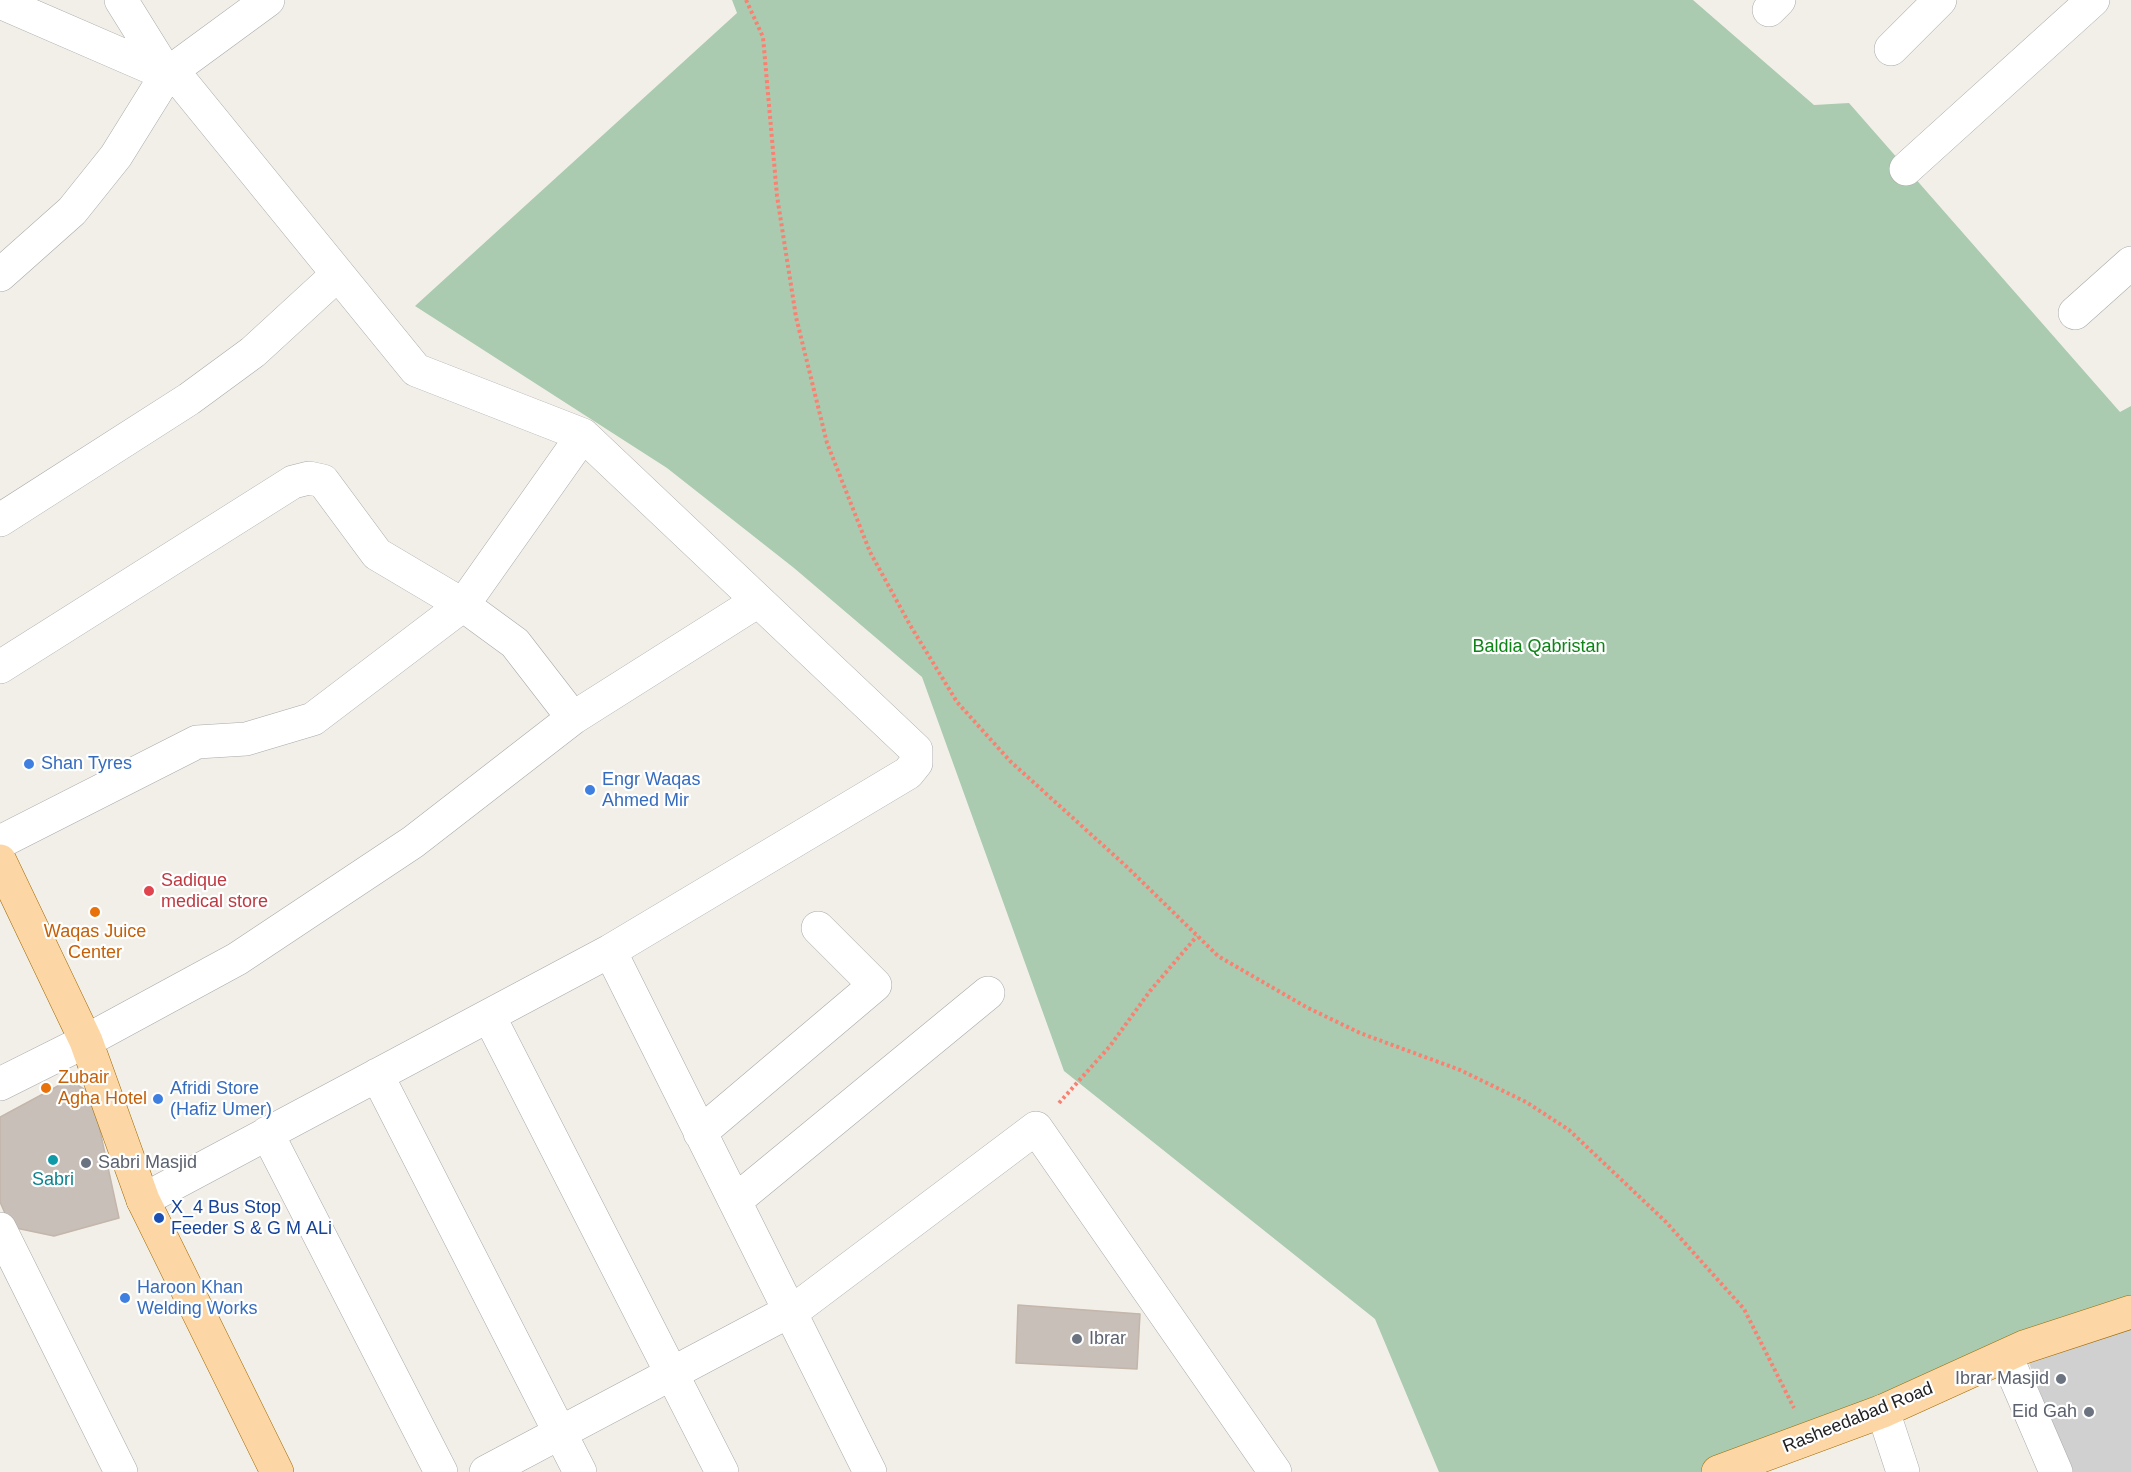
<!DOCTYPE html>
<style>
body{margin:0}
canvas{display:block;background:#f2efe9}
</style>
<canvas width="2131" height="1472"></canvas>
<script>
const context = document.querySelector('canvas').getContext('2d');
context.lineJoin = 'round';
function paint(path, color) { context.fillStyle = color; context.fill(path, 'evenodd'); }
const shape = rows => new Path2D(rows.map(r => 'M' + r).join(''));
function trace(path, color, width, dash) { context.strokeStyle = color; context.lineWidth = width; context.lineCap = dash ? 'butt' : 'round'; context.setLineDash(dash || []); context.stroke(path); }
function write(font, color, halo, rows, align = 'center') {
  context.font = font + ' Arial,sans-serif'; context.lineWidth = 4.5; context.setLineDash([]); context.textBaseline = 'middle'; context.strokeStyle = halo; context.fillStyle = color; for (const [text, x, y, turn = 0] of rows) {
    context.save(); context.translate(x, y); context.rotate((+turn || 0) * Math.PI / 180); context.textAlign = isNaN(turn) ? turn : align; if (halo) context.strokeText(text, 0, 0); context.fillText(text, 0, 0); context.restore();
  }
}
paint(shape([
 [2131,1320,2131,1472,2070,1472,2025,1352]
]), '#d0d0d0');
paint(shape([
 [732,0,1693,0,1814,105,1849,103,2120,412,2131,406,2131,1324,1718,1472,1439,1472,1375,1319,1064,1071,922,677,794,568,667,468,415,306,737,13]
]), '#aacbaf');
const building = shape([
 [69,1080,92,1094,119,1218,54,1236,11,1227,0,1202,0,1117,69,1080],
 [1018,1305,1140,1314,1137,1369,1016,1363,1018,1305]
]);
paint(building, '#c7bfb8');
trace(building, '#c4b6ab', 1.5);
const minor = shape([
 [121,0,167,74],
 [0,2,180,80,416,370,583,435,916,750,916,763,908,773,610,951,143,1200],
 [1769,10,1779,0],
 [1891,49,1940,0],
 [1906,169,2093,0],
 [0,275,72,211,116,156,167,74,268,0],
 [2075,313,2131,263],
 [0,520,189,399,253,352,338,274],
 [0,667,293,482,309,478,323,481,377,554,463,605,515,643,573,718],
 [0,842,197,742,246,739,313,719,463,605,583,435],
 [610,951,870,1472],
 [489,1016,722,1472],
 [377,1075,580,1472],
 [0,1084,86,1041,237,959,413,842,573,718,758,601],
 [267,1133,441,1472],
 [700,1133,875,985,818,928],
 [735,1201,988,993],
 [0,1229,121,1472],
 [2006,1356,2056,1472],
 [1883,1411,1903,1472],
 [486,1472,801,1305,1036,1128,1275,1472]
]);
const major = shape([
 [0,861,86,1041,143,1200,277,1472],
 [1718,1472,1883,1411,2024,1347,2131,1312]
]);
trace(minor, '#a9a9a9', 34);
trace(major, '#a06b00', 34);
trace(shape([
 [746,0,763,37,777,196,796,317,827,443,870,552,910,625,957,702,1010,761,1127,867,1218,956,1306,1007,1360,1033,1460,1070,1526,1102,1569,1130,1666,1222,1744,1309,1794,1408],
 [1059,1103,1110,1046,1150,991,1197,936]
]), '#fa8072', 4, [3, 3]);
trace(minor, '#fff', 33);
trace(major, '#fcd6a4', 33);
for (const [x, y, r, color] of [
 [29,764,6,"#3f7fe0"],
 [590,790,6,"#3f7fe0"],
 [149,891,6,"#e0444e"],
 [95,912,6,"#e8710a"],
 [46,1088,6,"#e8710a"],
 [158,1099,6,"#3f7fe0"],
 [53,1160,6,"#0f9aa8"],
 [86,1163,6,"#6b7280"],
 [159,1218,6,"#1a4fb4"],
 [125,1298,6,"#3f7fe0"],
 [1077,1339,6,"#6b7280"],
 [2061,1379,6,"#6b7280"],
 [2089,1412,6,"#6b7280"]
]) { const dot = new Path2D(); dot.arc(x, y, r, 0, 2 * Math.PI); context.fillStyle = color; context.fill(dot); trace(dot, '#fff', 2); }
write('18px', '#0c8416', '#fff', [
 ["Baldia Qabristan",1539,647]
]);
write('18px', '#366cbe', '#fff', [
 ["Shan Tyres",41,764],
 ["Engr Waqas",602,780],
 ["Ahmed Mir",602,801],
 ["Afridi Store",170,1089],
 ["(Hafiz Umer)",170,1110],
 ["Haroon Khan",137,1288],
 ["Welding Works",137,1309]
], 'left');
write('18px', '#be3a42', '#fff', [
 ["Sadique",161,881],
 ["medical store",161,902]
], 'left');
write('18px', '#c56008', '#fff', [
 ["Waqas Juice",95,932],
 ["Center",95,953],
 ["Zubair",58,1078,"left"],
 ["Agha Hotel",58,1099,"left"]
]);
write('18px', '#5b616d', '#fff', [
 ["Sabri Masjid",98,1163],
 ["Ibrar",1089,1339],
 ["Ibrar Masjid",2049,1379,"right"],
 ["Eid Gah",2077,1412,"right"]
], 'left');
write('18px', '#0d838f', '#fff', [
 ["Sabri",53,1180]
]);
write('18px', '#164399', '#fff', [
 ["X_4 Bus Stop",171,1208],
 ["Feeder S & G M ALi",171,1229]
], 'left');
write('18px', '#222', '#fff', [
 ["Rasheedabad Road",1858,1418,-22]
]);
</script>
